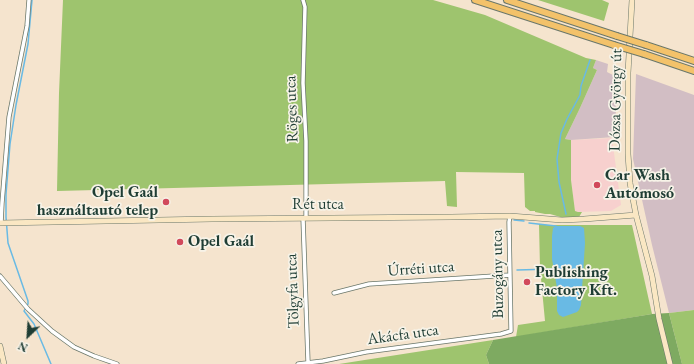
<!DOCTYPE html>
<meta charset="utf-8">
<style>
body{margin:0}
#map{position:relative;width:694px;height:364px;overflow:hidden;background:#f5e4ce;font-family:"EB Garamond",serif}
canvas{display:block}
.north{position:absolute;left:8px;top:316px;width:40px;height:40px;-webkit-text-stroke:3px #f7f3e8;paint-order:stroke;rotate:205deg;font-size:11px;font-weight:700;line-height:16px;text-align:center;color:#1f3d34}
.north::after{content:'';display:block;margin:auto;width:14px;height:18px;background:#1f3d34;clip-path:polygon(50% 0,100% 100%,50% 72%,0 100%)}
</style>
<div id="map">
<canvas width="694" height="364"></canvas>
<div class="north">N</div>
</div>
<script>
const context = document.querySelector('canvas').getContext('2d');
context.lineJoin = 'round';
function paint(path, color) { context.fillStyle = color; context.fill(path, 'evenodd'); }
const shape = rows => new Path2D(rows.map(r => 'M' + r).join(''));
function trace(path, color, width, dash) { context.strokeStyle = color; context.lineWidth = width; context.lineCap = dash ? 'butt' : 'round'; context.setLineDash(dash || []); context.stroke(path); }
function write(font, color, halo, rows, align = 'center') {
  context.font = font + ' "EB Garamond",serif'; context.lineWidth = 3.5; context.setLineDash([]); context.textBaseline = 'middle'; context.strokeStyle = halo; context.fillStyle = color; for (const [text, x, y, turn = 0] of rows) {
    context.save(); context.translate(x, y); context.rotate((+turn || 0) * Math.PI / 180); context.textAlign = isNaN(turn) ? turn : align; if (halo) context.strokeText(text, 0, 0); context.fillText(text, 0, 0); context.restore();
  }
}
paint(shape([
 [612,138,621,205,611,211,578,212,575,211,571,180,571,140]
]), '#f7d0ce');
paint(shape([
 [596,60,608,64,607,72,617,77,615,137,571,140,565,139,580,108,597,70,593,68],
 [636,74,694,95,694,310,669,313,652,245,633,159]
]), '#d2bec4');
paint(shape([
 [63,0,433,0,485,15,586,58,596,60,593,68,597,70,580,108,565,139,571,140,571,180,575,211,578,212,582,212,579,217,564,218,550,214,545,214,535,212,535,211,530,211,525,207,524,173,456,172,457,207,447,206,445,181,57,191,59,93],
 [538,0,602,0,609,3,604,21],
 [539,224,547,225,632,225,652,314,516,337,518,325,545,321,540,268],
 [694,310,694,364,682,364,669,313],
 [493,340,486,355,489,364,339,364]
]), '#9ec46e');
paint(shape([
 [669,313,682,364,489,364,486,355,493,340,652,314]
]), '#7eaa61');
paint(shape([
 [556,226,580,226,584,228,585,243,581,305,579,310,577,312,563,317,559,315,557,311,557,288,552,259,552,236,553,228]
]), '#69bae4');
trace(shape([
 [32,0,28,44,16,105,10,144,6,194,6,217,8,243,28,301,28,304,24,311,34,324,51,364],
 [566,214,559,182,557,159,561,133,567,119,580,95,581,86,590,60],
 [514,220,524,221],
 [529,223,556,226],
 [517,270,553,269]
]), '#69bae4', 1.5);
const street = shape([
 [303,0,305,7,303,83,306,141,306,218],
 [303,218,308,362],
 [1,223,2,203,9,117,27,26,29,0],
 [0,276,28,309,52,331,74,347,94,356,117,364],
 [334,293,369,284,510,275],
 [298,364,323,361,366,352,501,334,511,331,509,222,510,216]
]);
const secondary = shape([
 [632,0,628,73,628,154,630,183,636,215,652,276,659,319,670,364],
 [0,223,212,219,451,217,510,216,562,220,584,219,636,215],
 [0,346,4,364]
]);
const highway = shape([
 [475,0,614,45],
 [507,0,617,36],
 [646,45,694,61],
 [644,54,694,71]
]);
trace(street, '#6a776a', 5);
trace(secondary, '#6a776a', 6);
trace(highway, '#6a776a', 8);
trace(street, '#fff', 3.5);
trace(secondary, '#fae7c3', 5);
trace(highway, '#f3c26a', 6);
const highwayBridge = shape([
 [617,36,646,45],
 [614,45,644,54]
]);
trace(highwayBridge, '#6a776a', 8, []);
trace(highwayBridge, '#f3c26a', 6);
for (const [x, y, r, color] of [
 [597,185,4,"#d1495b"],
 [166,202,4,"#d1495b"],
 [180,242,4,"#d1495b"],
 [527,282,4,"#d1495b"]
]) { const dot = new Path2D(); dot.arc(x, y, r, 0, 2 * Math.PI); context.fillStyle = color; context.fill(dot); trace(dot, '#f7f3e8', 1.5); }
write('16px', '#1f3d34', '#f7f3e8', [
 ["Dózsa György út",616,100,-89],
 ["Röges utca",292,109,-92],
 ["Rét utca",318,205],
 ["Úrréti utca",421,269,-4],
 ["Buzogány utca",498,274,-91],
 ["Tölgyfa utca",293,291,-92],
 ["Akácfa utca",403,335,-8]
]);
write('bold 16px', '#1f3d34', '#f7f3e8', [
 ["Car Wash",605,176],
 ["Autómosó",605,194],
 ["Opel Gaál",158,193,"right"],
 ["használtautó telep",158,211,"right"],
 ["Opel Gaál",188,242],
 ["Publishing",535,273],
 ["Factory Kft.",535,291]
], 'left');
</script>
